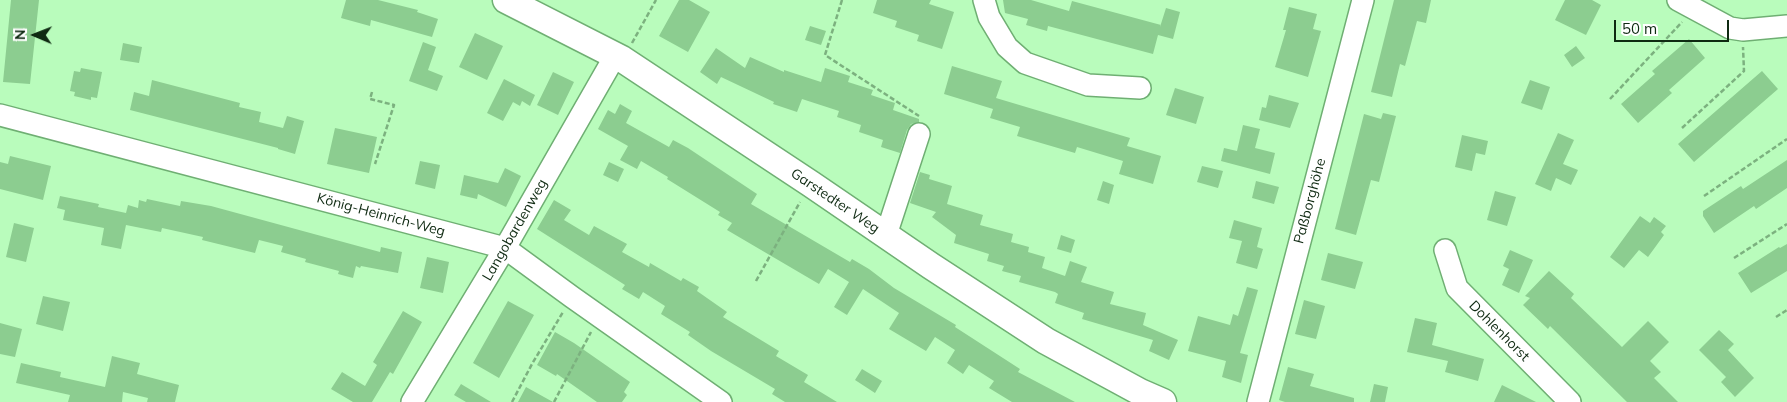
<!DOCTYPE html>
<meta charset="utf-8">
<style>
body{margin:0}
#map{position:relative;width:1787px;height:402px;overflow:hidden;background:#b9fcbc;font-family:Mulish,sans-serif}
canvas{display:block}
.north{position:absolute;left:10px;top:10px;width:50px;height:50px;-webkit-text-stroke:4px #fff;paint-order:stroke;rotate:271deg;font-size:14px;font-weight:700;line-height:20px;text-align:center;color:#0f2a12}
.north::after{content:'';display:block;margin:auto;width:18px;height:22px;background:#0f2a12;clip-path:polygon(50% 0,100% 100%,50% 72%,0 100%)}
.scale{position:absolute;left:1614px;top:20px;width:115px;height:22px;box-sizing:border-box;border:2px solid #0f2a12;border-top:0;padding-left:6px;font-size:15px;line-height:18px;white-space:nowrap;color:#0f2a12;-webkit-text-stroke:4px #fff;paint-order:stroke}
</style>
<div id="map">
<canvas width="1787" height="402"></canvas>
<div class="north">N</div>
<div class="scale">50 m</div>
</div>
<script>
const context = document.querySelector('canvas').getContext('2d');
context.lineJoin = 'round';
function paint(path, color) { context.fillStyle = color; context.fill(path, 'evenodd'); }
const shape = rows => new Path2D(rows.map(r => 'M' + r).join(''));
function trace(path, color, width, dash) { context.strokeStyle = color; context.lineWidth = width; context.lineCap = dash ? 'butt' : 'round'; context.setLineDash(dash || []); context.stroke(path); }
function write(font, color, halo, rows, align = 'center') {
  context.font = font + ' Mulish,sans-serif'; context.lineWidth = 4.5; context.setLineDash([]); context.textBaseline = 'middle'; context.strokeStyle = halo; context.fillStyle = color; for (const [text, x, y, turn = 0] of rows) {
    context.save(); context.translate(x, y); context.rotate((+turn || 0) * Math.PI / 180); context.textAlign = isNaN(turn) ? turn : align; if (halo) context.strokeText(text, 0, 0); context.fillText(text, 0, 0); context.restore();
  }
}
paint(shape([
 [11,0,39,0,30,84,3,82],
 [346,0,378,0,418,10,417,12,438,19,432,37,371,20,370,26,341,18],
 [679,0,689,0,710,12,688,52,659,36],
 [877,0,931,0,929,4,954,12,942,49,917,41,919,35,895,27,897,21,873,13],
 [1003,0,1031,0,1069,11,1072,1,1161,25,1160,27,1166,8,1180,12,1173,39,1158,35,1153,54,1048,26,1047,31,1026,25,1028,19,1005,13],
 [1394,0,1431,0,1426,23,1417,21,1405,66,1400,64,1392,97,1371,92],
 [1565,0,1592,0,1601,5,1586,35,1555,20],
 [1289,7,1317,14,1313,29,1321,31,1308,77,1275,67,1286,30,1283,30],
 [810,26,826,31,821,45,805,40],
 [475,33,503,46,487,80,459,67],
 [1689,39,1705,58,1669,90,1672,93,1638,123,1621,104,1655,74,1652,71],
 [423,42,436,47,428,70,443,76,437,91,409,81],
 [123,43,142,47,139,63,120,60],
 [1576,46,1585,58,1572,67,1564,55],
 [716,48,745,68,750,57,784,72,784,70,821,82,825,68,850,76,848,82,873,90,871,95,895,103,893,110,919,119,919,122,911,124,907,130,900,153,881,147,883,140,859,132,861,125,837,117,839,111,802,99,797,112,773,104,774,102,721,77,717,84,700,72],
 [952,66,1002,81,996,98,1130,138,1127,146,1161,156,1153,184,1119,174,1123,161,1077,147,1075,153,1017,136,1020,127,990,118,993,109,944,94],
 [81,68,102,72,97,98,91,97,91,100,74,96,75,92,70,91,74,71,80,72],
 [1762,71,1778,89,1694,162,1678,144],
 [553,72,574,82,558,115,537,105],
 [504,79,535,95,530,106,522,101,520,106,513,102,503,121,487,113],
 [152,80,240,103,239,107,261,112,259,122,283,128,287,116,304,121,295,154,278,149,278,148,130,110,134,92,149,96],
 [1530,80,1550,87,1542,110,1521,103],
 [1175,88,1204,97,1196,124,1166,115],
 [1269,95,1299,103,1290,128,1259,120,1262,107,1266,108],
 [620,104,632,111,626,123,669,147,673,140,688,148,757,194,751,204,850,262,852,259,869,269,894,288,956,325,955,327,1020,369,1018,372,1075,402,1012,402,989,388,994,381,969,365,963,374,947,363,955,350,935,337,926,351,889,329,899,313,863,289,847,315,834,307,849,282,828,269,819,284,727,230,732,223,718,215,720,212,667,179,668,177,641,161,637,169,620,160,628,146,598,129,608,110,615,114],
 [1383,113,1396,116,1379,182,1371,180,1356,235,1335,229,1364,114,1381,119],
 [1243,125,1260,129,1255,148,1275,153,1270,174,1221,161,1224,148,1237,151],
 [335,128,377,137,369,173,327,164],
 [1558,133,1574,140,1563,164,1578,170,1571,185,1556,178,1551,191,1535,184],
 [1462,135,1488,141,1485,155,1476,153,1472,171,1455,167],
 [10,156,51,166,43,200,0,189,0,162,8,164],
 [1787,160,1787,188,1756,209,1754,206,1714,233,1703,216,1703,211,1741,186,1743,189],
 [420,161,440,165,435,189,415,184],
 [609,162,624,169,618,182,603,175],
 [1202,166,1223,171,1218,188,1197,182],
 [505,168,521,176,506,207,478,194,477,199,460,195,464,175,498,183],
 [920,172,930,175,929,179,952,186,947,204,983,215,980,225,1013,234,1011,242,1029,247,1028,252,1045,257,1042,268,1065,276,1070,261,1087,267,1081,282,1114,292,1110,304,1146,313,1143,325,1178,340,1169,360,1149,351,1153,340,1082,319,1084,313,1055,303,1058,294,1055,292,1019,282,1021,276,1002,271,1004,266,987,261,989,254,954,243,956,235,932,217,936,212,910,203],
 [1103,181,1114,185,1109,204,1097,200],
 [1256,181,1279,187,1274,204,1252,198],
 [1495,191,1516,197,1507,226,1487,220],
 [60,196,99,204,98,207,126,213,128,205,138,208,139,200,146,202,147,199,180,206,181,201,211,206,380,252,381,247,402,252,398,273,361,266,360,268,356,266,353,278,338,274,339,271,305,262,306,259,281,252,283,246,259,240,255,253,202,240,203,237,162,228,161,232,126,225,121,249,101,245,104,228,63,220,65,210,57,208],
 [554,200,571,210,564,220,589,235,594,226,627,244,622,252,649,267,650,263,681,281,683,278,699,287,697,291,727,312,723,317,779,351,776,356,808,375,804,382,837,402,785,402,772,394,775,389,711,351,688,335,690,332,661,314,665,306,643,292,639,299,622,289,625,285,537,229],
 [1640,216,1650,223,1654,217,1666,226,1661,232,1664,235,1648,257,1639,250,1624,268,1610,257],
 [1234,220,1262,228,1257,247,1263,249,1257,269,1236,263,1242,241,1229,238],
 [14,223,34,228,26,262,6,257],
 [1061,235,1075,240,1071,253,1057,249],
 [1787,244,1787,271,1751,293,1738,273,1779,247,1780,248],
 [1510,250,1533,260,1519,293,1502,285,1509,269,1503,266],
 [1328,253,1363,262,1355,289,1321,280],
 [427,257,449,262,443,293,420,288],
 [1549,271,1574,294,1571,298,1622,347,1648,321,1669,342,1650,361,1661,372,1654,378,1678,402,1627,402,1550,326,1548,329,1523,305,1530,298,1525,296],
 [1247,287,1258,290,1240,353,1248,355,1241,383,1222,377,1226,361,1188,351,1198,316,1230,325,1233,314,1238,316],
 [43,296,70,302,63,331,36,324],
 [1304,300,1325,306,1316,339,1295,334],
 [508,301,534,315,499,378,473,363],
 [403,311,422,322,393,374,390,372,372,402,353,402,331,389,342,372,365,386,377,365,373,362],
 [1415,318,1437,323,1432,345,1484,359,1478,381,1445,372,1448,361,1407,352],
 [0,323,22,329,15,357,0,354],
 [1719,330,1734,344,1728,350,1754,378,1735,397,1721,382,1726,377,1699,350],
 [555,332,574,343,630,382,624,392,627,395,622,402,597,402,557,374,556,376,537,365],
 [112,356,140,363,137,374,179,385,175,402,147,402,148,398,123,392,122,402,68,402,70,395,16,383,21,363,61,372,60,377,105,387],
 [1288,367,1314,374,1310,386,1354,398,1354,402,1285,402,1279,400],
 [862,369,882,381,875,393,855,380],
 [461,384,491,402,466,402,454,395],
 [1374,384,1388,387,1385,402,1370,402],
 [1502,385,1536,402,1494,402],
 [526,387,553,402,518,402]
]), '#8ccd90');
const minor = shape([
 [984,0,989,17,1007,47,1025,63,1088,85,1140,88],
 [1678,0,1730,28,1743,30,1787,26],
 [0,115,505,248,572,297,721,402],
 [886,235,919,134],
 [1445,250,1457,288,1570,402],
 [412,402,505,248,615,56],
 [1258,402,1363,0]
]);
const major = shape([
 [506,0,622,59,811,184,931,266,1046,341,1140,392,1163,402]
]);
trace(minor, '#6faf73', 24);
trace(major, '#6faf73', 29);
trace(shape([
 [842,0,825,55,919,116],
 [632,43,656,0],
 [372,92,370,99,394,105,375,164],
 [1610,99,1682,22],
 [1682,128,1744,71,1743,47],
 [1704,196,1787,139],
 [1734,258,1787,224],
 [756,281,800,202],
 [1776,317,1787,310],
 [512,402,532,364,563,312],
 [554,402,591,332]
]), '#7cb17f', 2.5, [5, 2.5]);
trace(minor, '#fff', 21);
trace(major, '#fff', 26);
write('14px', '#0f2a12', '#fff', [
 ["Garstedter Weg",835,201,34],
 ["Paßborghöhe",1310,201,-75],
 ["König-Heinrich-Weg",381,215,15],
 ["Langobardenweg",515,230,-60],
 ["Dohlenhorst",1499,331,45]
]);
</script>
